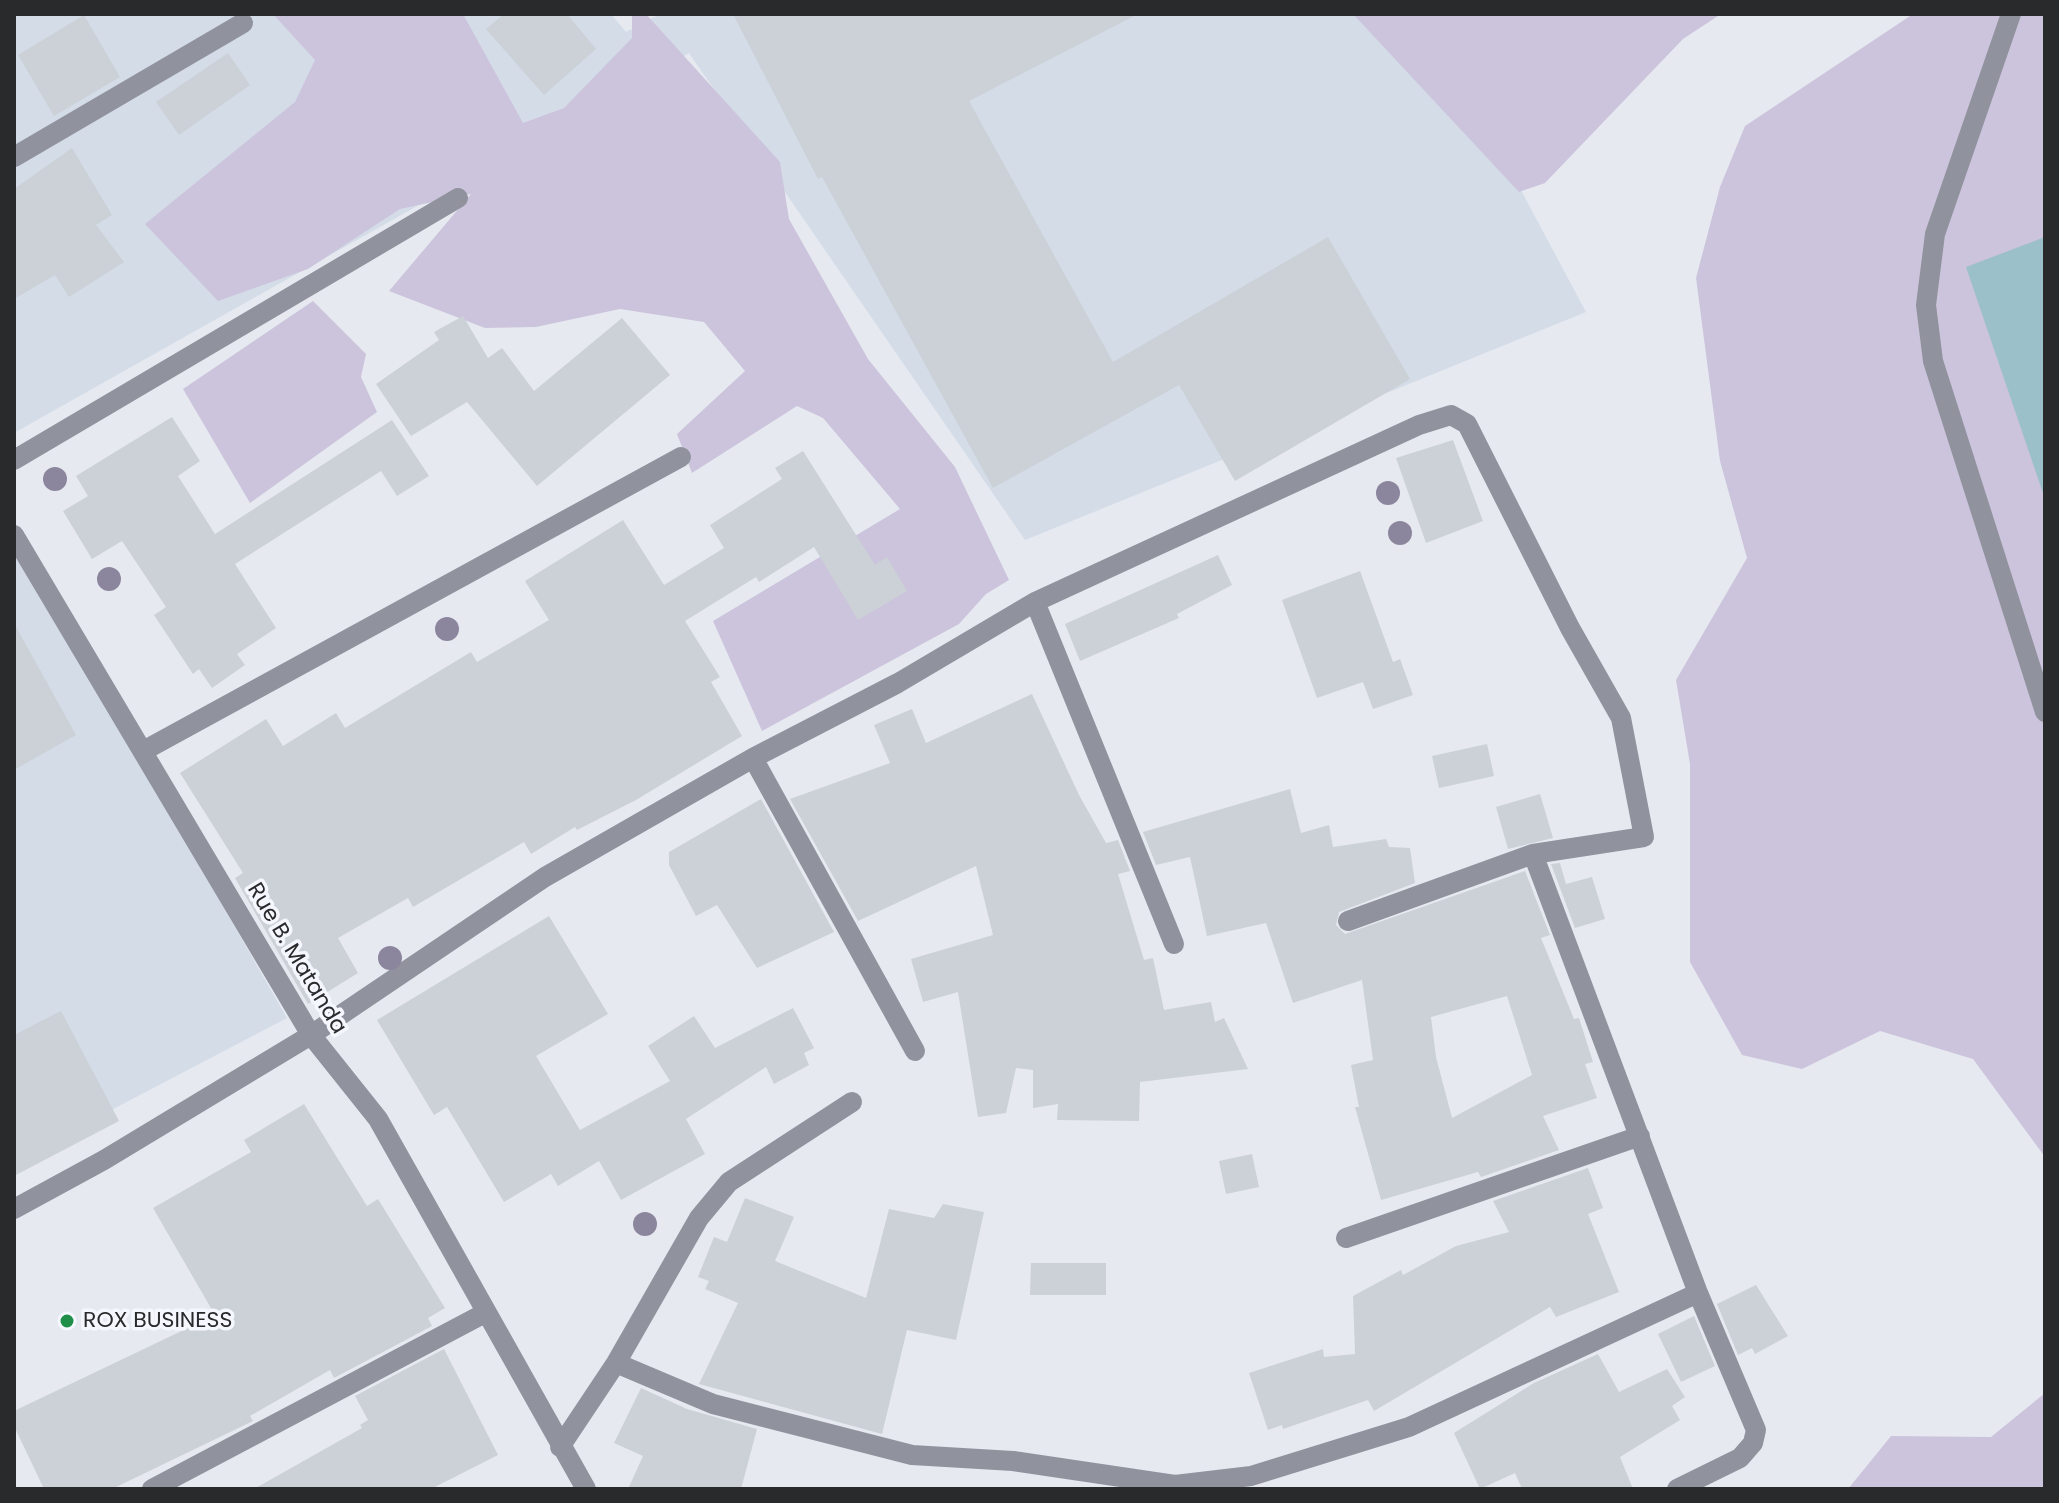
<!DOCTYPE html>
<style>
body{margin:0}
#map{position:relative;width:2059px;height:1503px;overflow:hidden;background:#e6eaf0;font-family:Poppins,sans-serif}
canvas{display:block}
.frame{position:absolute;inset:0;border:16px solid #292a2c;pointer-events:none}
</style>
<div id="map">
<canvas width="2059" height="1503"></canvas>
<div class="frame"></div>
</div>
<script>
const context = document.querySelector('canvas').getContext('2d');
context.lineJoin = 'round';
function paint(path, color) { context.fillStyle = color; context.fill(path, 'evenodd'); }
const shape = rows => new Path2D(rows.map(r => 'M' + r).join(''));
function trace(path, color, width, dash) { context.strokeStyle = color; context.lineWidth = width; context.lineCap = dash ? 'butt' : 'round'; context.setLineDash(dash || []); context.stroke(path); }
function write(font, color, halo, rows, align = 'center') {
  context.font = font + ' Poppins,sans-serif'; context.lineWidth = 7; context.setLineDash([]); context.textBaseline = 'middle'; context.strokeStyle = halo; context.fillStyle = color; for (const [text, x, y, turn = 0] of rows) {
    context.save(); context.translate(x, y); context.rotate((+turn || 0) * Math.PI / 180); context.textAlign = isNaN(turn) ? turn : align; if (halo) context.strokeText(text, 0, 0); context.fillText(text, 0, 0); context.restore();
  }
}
paint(shape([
 [14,14,611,14,626,32,660,14,1427,14,1586,312,1025,540,689,53,14,433],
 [14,542,287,1018,14,1161]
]), '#d4dce8');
paint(shape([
 [273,14,463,14,523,123,564,108,632,38,632,14,646,14,780,162,789,219,868,359,955,467,1009,580,986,594,959,624,762,731,713,621,900,509,823,418,797,406,692,473,677,434,745,371,704,322,620,309,536,327,485,328,389,291,471,194,400,209,308,269,218,301,145,224,295,102,315,60],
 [1353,14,1721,14,1683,39,1545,183,1519,192],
 [1913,14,2045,14,2045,1157,1973,1059,1880,1031,1802,1069,1742,1055,1690,962,1690,764,1676,680,1747,558,1720,461,1696,278,1720,187,1745,126],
 [313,301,366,354,361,377,377,412,250,503,183,389],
 [2045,1393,2045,1489,1848,1489,1891,1436,1991,1437]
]), '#ccc4dc');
paint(shape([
 [2045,237,2045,499,1966,267]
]), '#9cc0c9');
paint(shape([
 [504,14,567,14,596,49,544,95,486,29],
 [733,14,1138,14,969,101,1113,362,1328,237,1410,379,1235,481,1179,385,993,488,822,177,818,179],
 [84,15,120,77,54,116,18,55],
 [228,53,250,85,179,135,156,102],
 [72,148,112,215,96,225,124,262,69,297,55,275,14,299,14,189],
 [463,316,488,358,502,348,534,391,622,318,670,375,537,486,467,402,411,436,376,384,439,340,434,332],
 [172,417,200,461,178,476,215,534,392,420,429,476,397,496,381,471,235,564,276,628,237,654,245,665,212,688,199,669,193,674,154,615,166,607,122,541,92,559,63,511,88,496,76,476],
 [1453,440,1483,521,1426,543,1396,458],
 [803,451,875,565,887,557,907,591,858,620,814,547,759,582,756,577,685,621,720,677,711,682,742,736,636,800,577,830,575,827,531,854,524,842,413,907,408,898,338,938,358,973,308,1004,235,878,243,873,180,773,266,719,283,746,336,713,345,728,471,652,477,662,549,620,525,581,623,520,664,585,724,548,710,525,782,479,775,468],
 [1218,555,1232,585,1177,614,1179,618,1080,661,1065,624],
 [1360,571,1393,662,1400,659,1413,695,1373,709,1363,682,1317,698,1282,600],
 [14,623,76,735,14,770],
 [1032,694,1079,795,1106,843,1118,840,1130,871,1118,874,1144,960,1153,958,1164,1010,1211,1002,1215,1022,1224,1018,1248,1069,1140,1082,1139,1121,1057,1120,1058,1104,1033,1108,1033,1070,1016,1068,1006,1113,978,1117,958,992,923,1002,911,959,993,935,976,866,858,921,790,799,890,763,874,725,912,709,926,743],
 [1487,744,1494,776,1439,788,1432,756],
 [1290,789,1301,833,1329,825,1333,847,1386,839,1389,847,1410,848,1415,883,1339,912,1336,925,1345,934,1525,871,1550,935,1541,938,1574,1019,1579,1018,1593,1062,1585,1064,1597,1098,1543,1116,1559,1150,1481,1177,1478,1172,1381,1200,1355,1107,1359,1107,1351,1065,1373,1060,1362,980,1293,1003,1266,923,1207,936,1190,857,1156,865,1143,832],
 [1507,996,1532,1075,1452,1118,1436,1057,1431,1017],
 [1540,794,1553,838,1508,849,1496,807],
 [761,799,834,932,757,968,717,905,696,916,669,865,669,852],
 [1560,863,1566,884,1592,877,1605,919,1575,928,1551,864],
 [549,916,608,1014,536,1056,580,1130,670,1081,648,1046,694,1016,715,1048,793,1008,814,1048,804,1053,809,1065,774,1084,766,1067,686,1119,705,1154,621,1200,599,1161,558,1186,551,1174,504,1202,447,1107,434,1115,377,1020],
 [61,1011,119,1121,14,1176,14,1035],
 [304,1104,367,1206,378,1199,445,1308,428,1318,432,1326,334,1378,330,1370,250,1416,253,1421,112,1489,44,1489,14,1426,14,1411,215,1315,153,1208,251,1152,244,1140],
 [1252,1154,1259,1187,1226,1194,1219,1161],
 [1588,1168,1603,1208,1588,1214,1619,1292,1556,1317,1550,1307,1374,1411,1368,1400,1283,1429,1282,1425,1268,1430,1249,1373,1323,1349,1324,1357,1355,1354,1353,1296,1401,1270,1403,1275,1456,1246,1509,1232,1493,1201],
 [745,1198,794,1217,775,1261,866,1298,889,1209,934,1218,943,1204,984,1212,956,1340,907,1330,882,1434,699,1384,738,1303,705,1289,709,1281,698,1277,714,1237,727,1242],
 [1031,1263,1106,1263,1106,1295,1030,1295],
 [1756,1285,1788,1336,1755,1354,1752,1348,1738,1355,1717,1304],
 [1694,1316,1715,1366,1681,1382,1658,1334],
 [444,1349,498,1455,431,1489,254,1489,362,1428,360,1425,368,1420,355,1396],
 [1598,1354,1619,1392,1667,1369,1685,1397,1672,1406,1680,1420,1620,1457,1633,1489,1522,1489,1515,1473,1480,1489,1454,1433,1534,1383],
 [641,1388,687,1409,757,1429,741,1489,628,1489,643,1456,614,1443]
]), '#cbd1d6');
trace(shape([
 [2011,14,1935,234,1926,305,1933,361,2045,712],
 [14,157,243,23],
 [14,460,458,198],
 [14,535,311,1035,378,1119,586,1489],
 [1035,602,1174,944],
 [145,750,681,457],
 [753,758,915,1051],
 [1348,921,1533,854],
 [14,1209,104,1160,311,1035,545,877,753,758,898,683,1035,602,1419,425,1451,415,1467,424,1570,628,1621,718,1644,837,1533,854,1698,1293,1756,1430,1753,1443,1740,1458,1677,1489],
 [1346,1238,1640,1136],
 [616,1363,713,1404,912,1455,1013,1461,1175,1485,1251,1476,1409,1427,1698,1293],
 [560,1447,616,1363,699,1218,729,1182,852,1102],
 [152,1489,485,1313]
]), '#90929e', 20);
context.fillStyle = '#8c859e';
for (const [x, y] of [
 [55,479],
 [1388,493],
 [1400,533],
 [109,579],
 [447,629],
 [390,958],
 [645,1224]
]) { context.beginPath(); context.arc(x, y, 12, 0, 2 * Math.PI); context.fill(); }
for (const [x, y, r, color] of [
 [67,1321,8,"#1e8e48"]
]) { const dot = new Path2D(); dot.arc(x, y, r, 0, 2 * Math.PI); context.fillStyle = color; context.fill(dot); trace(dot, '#f4f7fd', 3); }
write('22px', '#292a2c', '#f4f7fd', [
 ["Rue B. Matanda",296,959,59]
]);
write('22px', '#292a2c', '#f4f7fd', [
 ["ROX BUSINESS",83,1321]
], 'left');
</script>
